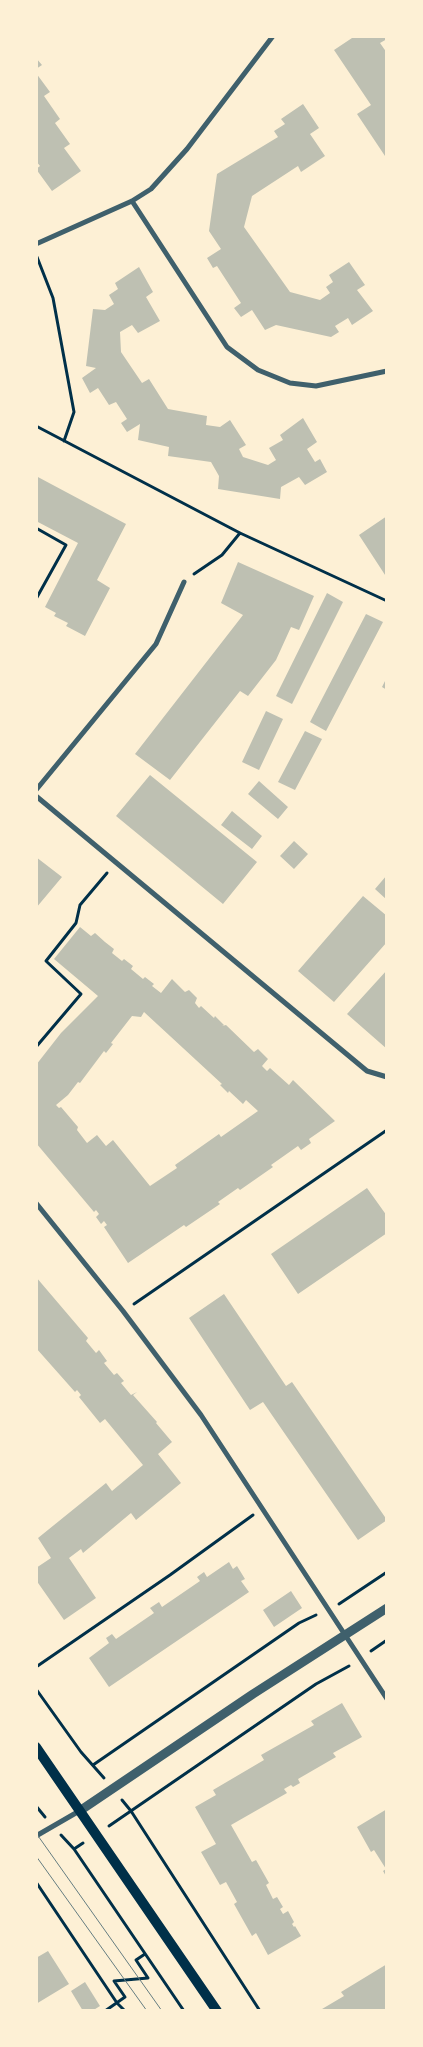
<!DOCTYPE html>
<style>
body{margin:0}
#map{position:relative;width:423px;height:2047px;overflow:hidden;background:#fdf0d5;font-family:"Archivo Narrow",sans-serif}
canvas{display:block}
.frame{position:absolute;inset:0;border:38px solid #fdf0d5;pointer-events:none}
</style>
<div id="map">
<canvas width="423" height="2047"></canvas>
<div class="frame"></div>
</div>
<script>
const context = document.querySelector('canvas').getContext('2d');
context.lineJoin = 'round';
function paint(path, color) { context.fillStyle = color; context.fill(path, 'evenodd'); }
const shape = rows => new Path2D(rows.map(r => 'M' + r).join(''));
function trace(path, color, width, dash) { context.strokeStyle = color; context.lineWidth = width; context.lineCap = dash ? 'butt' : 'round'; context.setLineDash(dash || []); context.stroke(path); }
paint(shape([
 [355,36,387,36,387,39,380,43,387,53,387,159,357,114,371,105,334,50],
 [36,58,42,65,36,69],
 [36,73,50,92,44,96,60,119,55,123,70,144,64,148,81,171,52,191,36,169,40,166,36,161],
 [303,104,319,128,310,134,325,156,301,172,298,166,252,196,244,227,290,292,320,300,330,293,326,287,333,282,329,275,349,262,365,285,357,290,373,311,352,325,348,318,335,326,339,332,331,337,276,325,265,330,252,310,241,317,234,308,241,303,217,266,213,268,207,258,221,249,209,231,217,174,278,137,274,131,285,124,281,119],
 [139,267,153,292,146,297,160,321,138,333,132,325,120,332,121,352,142,383,149,379,168,409,207,416,206,425,220,427,230,420,246,445,239,449,243,457,268,465,276,460,269,448,283,440,280,435,303,418,317,442,307,449,315,462,320,459,327,472,305,485,299,477,281,487,280,499,218,489,219,476,211,462,168,456,169,447,138,440,140,424,127,432,121,423,127,419,116,402,109,405,98,388,90,393,82,378,96,368,86,366,93,309,105,310,114,304,109,295,118,289,115,283],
 [36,476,126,524,97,580,110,588,85,636,66,626,68,623,54,616,56,613,45,607,78,543,36,521],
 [387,516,387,578,359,535],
 [238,562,314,596,299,630,291,627,276,660,248,696,240,691,170,780,135,754,243,615,221,603],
 [327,593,343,602,292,704,276,696],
 [366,614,383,622,326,731,310,722],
 [387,677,387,690,382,687],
 [266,711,283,719,259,770,242,762],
 [305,731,322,739,295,790,278,782],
 [150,775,257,862,223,904,116,816],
 [259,781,288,807,278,819,248,794],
 [232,811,262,836,252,849,221,825],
 [294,841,308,854,294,869,280,856],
 [36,857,62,877,36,908],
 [387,875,387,900,375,889],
 [363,896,387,916,387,942,334,1002,298,971],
 [80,927,91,936,95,933,105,942,114,949,112,953,122,961,124,959,133,966,131,969,143,979,145,977,154,984,152,986,161,993,172,979,185,992,189,990,197,998,195,1003,199,1008,201,1006,214,1018,215,1016,224,1025,222,1026,226,1025,254,1052,258,1049,268,1059,262,1066,267,1071,270,1068,289,1085,293,1080,335,1121,309,1139,311,1143,301,1150,298,1146,271,1165,273,1167,240,1190,238,1188,218,1202,220,1204,186,1227,184,1225,128,1263,104,1227,107,1225,104,1221,101,1224,96,1217,99,1214,96,1210,94,1212,36,1143,36,1065,61,1033,98,996,54,959],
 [144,1012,222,1084,220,1085,228,1093,229,1091,243,1104,246,1100,258,1111,221,1137,219,1134,175,1165,177,1168,150,1186,113,1140,106,1146,97,1135,87,1143,77,1130,78,1127,61,1107,59,1108,56,1105,68,1095,78,1082,80,1083,104,1051,106,1053,113,1044,111,1043,132,1016,141,1017],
 [387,970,387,1049,347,1014],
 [367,1188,387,1216,387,1233,298,1294,271,1254],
 [36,1277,88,1338,86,1341,96,1353,99,1350,107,1361,104,1363,114,1375,117,1373,124,1381,121,1383,131,1395,137,1392,133,1395,157,1422,156,1423,172,1442,158,1454,181,1483,136,1520,131,1513,83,1553,81,1549,69,1558,96,1598,64,1620,36,1580,36,1568,51,1558,38,1538,106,1483,112,1491,143,1465,105,1419,100,1423,79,1397,81,1395,77,1390,75,1392,36,1348],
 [224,1294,286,1386,292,1382,387,1520,358,1540,263,1402,250,1410,189,1318],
 [229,1562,233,1569,237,1566,245,1579,241,1581,249,1592,109,1687,89,1658,109,1643,106,1638,112,1634,116,1639,154,1613,150,1608,159,1602,162,1607,200,1581,197,1577,204,1572,207,1577],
 [291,1591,302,1608,274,1627,263,1610],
 [342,1703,362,1737,333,1753,336,1757,298,1779,300,1783,293,1787,291,1785,284,1789,287,1793,231,1825,252,1862,256,1860,269,1883,266,1885,273,1899,277,1897,283,1907,280,1909,283,1914,288,1911,294,1922,292,1924,294,1927,295,1926,301,1936,268,1955,256,1933,252,1936,234,1904,237,1902,226,1882,220,1885,201,1852,216,1844,195,1807,216,1795,213,1790,264,1760,261,1755,314,1725,311,1721],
 [387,1809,387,1878,383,1871,386,1869,374,1850,371,1852,357,1827],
 [48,1951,69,1984,36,2004,36,1958],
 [387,1964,387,2010,323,2011,322,2009,344,1996,341,1992],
 [85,1982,100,2006,92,2011,83,2011,71,1991]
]), '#bec0b2');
trace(shape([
 [37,257,53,298,74,412,64,441],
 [36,426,240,533,387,601],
 [36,528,66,545,36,599],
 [194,574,222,555,240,533],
 [36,1047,81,994,46,961,76,923,80,905,107,873],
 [134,1304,387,1130],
 [339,1604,387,1572],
 [371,1651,387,1640],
 [36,1667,170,1575,253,1515],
 [36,1689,81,1752,104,1778],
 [93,1765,299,1623,316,1615],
 [122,1800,131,1811,260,2011],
 [36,1806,45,1817],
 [109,1826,316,1684,349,1666],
 [61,1835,74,1849,184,2011],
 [74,1849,83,1843],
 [36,1882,117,2003,125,2011],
 [105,2011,125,1997,114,1981,148,1978,136,1960,145,1954]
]), '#003049', 3);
trace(shape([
 [132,201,227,347,258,370,290,383,316,386,387,371],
 [36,244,132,201,151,189,187,149,273,36],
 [36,790,156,644,184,582],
 [36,796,367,1071,387,1077],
 [36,1203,123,1311,201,1415,387,1699],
 [36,1836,81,1810]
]), '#3f606c', 5);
trace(shape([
 [81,1810,253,1694,387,1608]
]), '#3f606c', 9);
trace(shape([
 [36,1747,217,2011]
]), '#003049', 10);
trace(shape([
 [36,1833,162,2011],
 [36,1856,147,2011]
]), '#657d81', 1);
</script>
